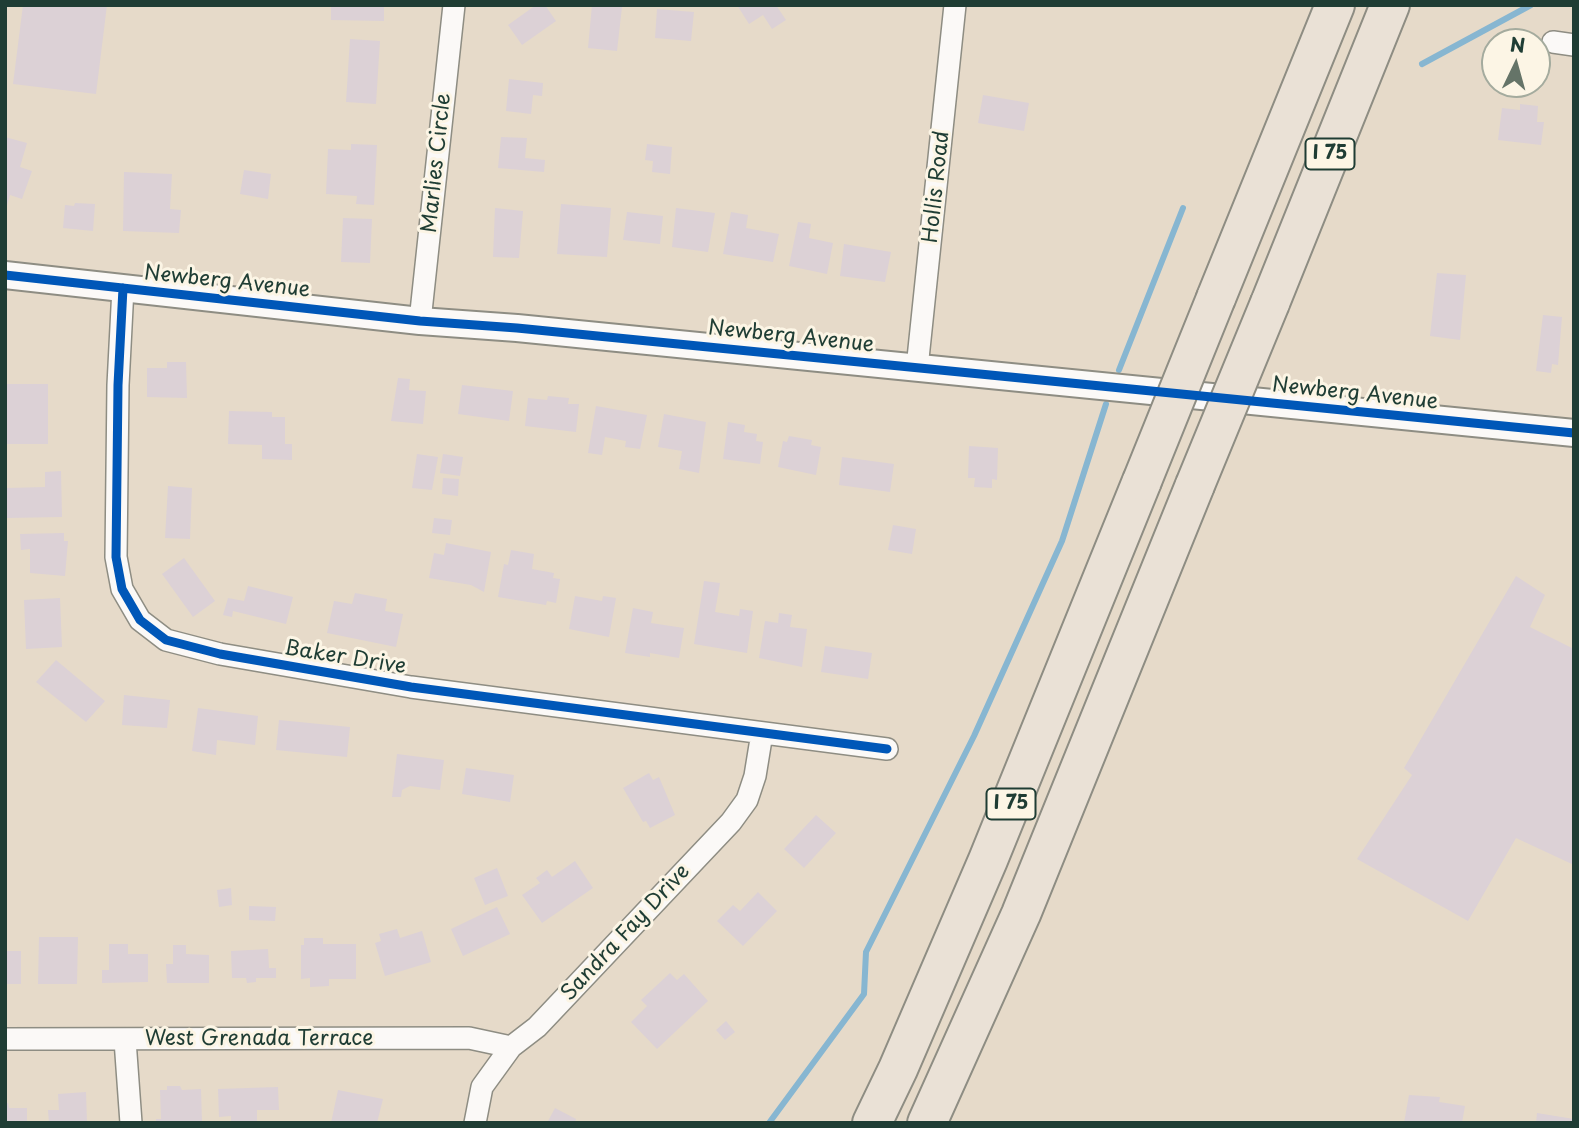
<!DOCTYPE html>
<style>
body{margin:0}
#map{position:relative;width:1579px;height:1128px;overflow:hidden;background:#e6dac9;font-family:"Playpen Sans",sans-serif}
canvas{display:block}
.frame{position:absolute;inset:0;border:7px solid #1f3d34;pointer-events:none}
.north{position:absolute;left:1481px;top:28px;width:70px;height:70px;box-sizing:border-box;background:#fcf5e5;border:2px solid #a4ab9e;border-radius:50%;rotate:5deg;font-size:19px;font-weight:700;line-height:28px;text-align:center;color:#1f3d34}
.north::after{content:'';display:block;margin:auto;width:24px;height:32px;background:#657468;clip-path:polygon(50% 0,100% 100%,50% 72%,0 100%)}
</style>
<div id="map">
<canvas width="1579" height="1128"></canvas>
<div class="frame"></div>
<div class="north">N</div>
</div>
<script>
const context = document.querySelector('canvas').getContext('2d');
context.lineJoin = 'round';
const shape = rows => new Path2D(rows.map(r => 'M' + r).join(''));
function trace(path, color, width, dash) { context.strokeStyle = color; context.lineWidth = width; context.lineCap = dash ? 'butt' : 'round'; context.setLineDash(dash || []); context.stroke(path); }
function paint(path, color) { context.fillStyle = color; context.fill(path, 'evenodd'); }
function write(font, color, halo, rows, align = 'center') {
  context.font = font + ' "Playpen Sans",sans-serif'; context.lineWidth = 6; context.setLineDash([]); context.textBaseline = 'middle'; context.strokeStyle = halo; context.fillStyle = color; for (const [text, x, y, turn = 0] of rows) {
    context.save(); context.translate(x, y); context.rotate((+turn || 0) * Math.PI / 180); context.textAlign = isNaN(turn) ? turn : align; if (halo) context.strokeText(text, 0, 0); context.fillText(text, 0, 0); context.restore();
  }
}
trace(shape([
 [1422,64,1531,5],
 [1119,370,1183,208],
 [769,1123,864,994,866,952,974,736,1062,541,1106,404]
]), '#87b6d1', 6);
paint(shape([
 [23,5,107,5,96,94,13,84],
 [331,5,384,5,384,21,331,20],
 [536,5,545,5,556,21,522,45,508,25],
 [592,5,622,7,617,51,588,48],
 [737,5,776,5,786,20,772,29,763,15,749,24],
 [657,9,694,12,691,41,655,38],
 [350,39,380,41,376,104,346,102],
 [509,79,543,83,542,96,533,95,531,114,506,111],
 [983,95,1029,103,1024,131,978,123],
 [1520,104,1538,106,1537,122,1544,122,1541,145,1498,140,1502,108,1520,110],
 [5,137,27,143,20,167,32,171,22,199,10,195,6,209],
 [501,137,527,138,525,158,545,160,544,172,498,168],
 [351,144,377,145,374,205,356,204,357,196,326,194,328,149,351,150],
 [647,144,672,147,670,174,652,172,653,161,645,160],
 [244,170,271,174,268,199,240,194],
 [124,172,172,174,170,209,181,210,179,233,123,231],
 [75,203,95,204,93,231,63,228,65,205,74,206],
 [561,204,611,208,607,257,557,254],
 [495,208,523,211,519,258,493,257],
 [676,208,715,213,708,252,672,247],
 [627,212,663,216,660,244,623,240],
 [731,212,748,215,746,228,779,234,773,262,723,254],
 [343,218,372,219,370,263,341,262],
 [798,222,811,224,809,238,833,243,827,274,789,266],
 [844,244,891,252,885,282,840,276],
 [1437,273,1466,275,1460,340,1430,336],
 [1543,315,1562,317,1558,365,1552,364,1551,373,1536,371],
 [167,362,186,362,187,398,147,397,147,368,167,368],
 [398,378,410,379,409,390,426,391,423,424,391,421],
 [5,384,48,384,48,444,5,444],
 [462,385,513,391,509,421,458,414],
 [548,396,569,398,568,404,579,404,576,432,525,426,528,398,547,400],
 [596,406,647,415,640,449,625,447,626,441,605,437,602,455,588,453],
 [229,411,272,412,272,417,285,417,285,444,292,444,292,460,262,459,262,445,228,444],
 [664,414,706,422,699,473,679,469,682,451,658,447],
 [728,422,745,425,744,432,757,434,756,441,763,442,760,464,723,459],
 [789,436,812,440,811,445,821,447,816,475,778,467,783,441,787,442],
 [969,446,998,448,997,480,992,479,992,488,974,487,975,478,968,478],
 [417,454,438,457,432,490,412,488],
 [443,454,463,457,460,476,440,473],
 [842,457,894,464,890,492,839,485],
 [61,471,62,517,7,518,7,488,45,487,45,472],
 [443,478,459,479,458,496,442,494],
 [168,486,192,488,190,539,165,538],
 [434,518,452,520,450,535,432,533],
 [893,525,916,529,912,554,888,550],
 [64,533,64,541,68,541,65,576,30,573,30,549,21,550,20,534],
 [446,543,491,552,484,592,471,585,429,578,434,553,444,555],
 [511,550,534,554,532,569,554,573,553,578,560,579,556,603,547,601,546,605,498,597,504,564,508,565],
 [184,558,215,601,193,617,162,574],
 [1516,576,1545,595,1530,627,1574,649,1574,865,1516,838,1468,921,1357,859,1412,775,1404,768],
 [704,581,720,583,715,612,739,616,740,609,753,611,747,653,694,644],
 [248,586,293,597,286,624,233,611,232,617,223,615,228,598,244,601],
 [355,593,387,599,385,611,403,614,396,647,327,633,334,601,352,604],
 [575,596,602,601,603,596,616,598,609,637,569,629],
 [60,598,62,647,26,649,24,600],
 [633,608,653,612,651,623,684,628,679,658,650,653,650,657,625,653],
 [779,613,792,615,790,627,807,629,802,667,759,658,765,621,778,623],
 [825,646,872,653,868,679,821,672],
 [56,660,105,701,86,722,36,682],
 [124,695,170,700,167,728,122,725],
 [198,708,258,716,255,745,217,740,216,755,192,751],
 [279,720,350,727,347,757,276,750],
 [397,754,444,760,440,790,410,786,402,790,401,797,392,797],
 [466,768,514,775,510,802,462,794],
 [649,773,653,780,659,777,675,815,650,828,646,821,643,822,623,788],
 [816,815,836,833,804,868,784,849],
 [575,861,593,888,542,923,522,895,540,883,536,878,547,870,552,877],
 [497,868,508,896,485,905,474,878],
 [231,888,232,905,219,907,217,890],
 [758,892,777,911,743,946,717,921,733,905,740,911],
 [249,906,276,907,275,921,249,920],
 [497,907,510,934,463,956,451,929],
 [397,929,400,938,422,931,431,962,385,976,375,943,381,941,379,934],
 [39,937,78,937,77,984,38,984],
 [304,938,323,938,323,944,356,944,356,979,329,979,329,986,310,987,310,978,301,979,301,945,304,945],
 [109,944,128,944,128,954,148,954,148,982,102,983,102,970,109,970],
 [173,945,186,945,186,954,209,955,209,983,167,983,166,964,173,964],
 [268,949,269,968,276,968,276,978,256,978,256,982,247,983,246,978,232,978,231,951],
 [5,951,21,951,21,984,5,984],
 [670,973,677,980,684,974,708,1001,657,1049,631,1022,647,1006,641,1000],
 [726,1021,735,1032,725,1040,716,1030],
 [167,1086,180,1086,182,1090,201,1089,202,1122,156,1123,156,1119,161,1119,160,1090,167,1090],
 [278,1087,279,1110,257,1110,257,1123,231,1123,231,1116,219,1117,218,1089],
 [338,1090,383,1099,377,1123,331,1123],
 [86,1092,87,1123,49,1123,48,1110,59,1110,58,1094],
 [1409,1095,1440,1097,1439,1102,1465,1106,1462,1123,1404,1123],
 [5,1103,8,1103,9,1108,27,1108,27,1123,5,1123],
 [555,1108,576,1119,575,1123,547,1123],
 [1537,1113,1574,1119,1574,1123,1536,1123]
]), '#dcd1d6');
const minor = shape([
 [1553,42,1574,45],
 [123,288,118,385,116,557,122,589,140,620,166,640,220,654,411,687,887,749],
 [420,321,454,5],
 [917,368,955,5],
 [5,1039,469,1038,511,1047],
 [125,1040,131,1123],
 [475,1123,482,1087,511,1047,537,1027,731,822,747,800,755,776,762,733]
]);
const tertiary = shape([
 [5,275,420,321,517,328,1574,433]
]);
const motorway = shape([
 [1216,298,1335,5],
 [1270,303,1390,5],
 [872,1123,898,1069,988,860,1142,481],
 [927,1123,1021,914,1195,485]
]);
trace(minor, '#8e8d83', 24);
trace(tertiary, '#8e8d83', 30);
trace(motorway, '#8e8d83', 42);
trace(minor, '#fbf9f7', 21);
trace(tertiary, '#fbf9f7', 26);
trace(motorway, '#eae1d6', 38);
const motorwayBridge = shape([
 [1142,481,1216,298],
 [1195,485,1270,303]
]);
trace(motorwayBridge, '#8e8d83', 42, []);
trace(motorwayBridge, '#eae1d6', 38);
trace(shape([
 [5,275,420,321,517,328,1574,433],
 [123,288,118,385,116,557,122,589,140,620,166,640,220,654,411,687,887,749]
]), '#0057b8', 9);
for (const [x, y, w] of [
 [1330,154,49],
 [1011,804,49]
]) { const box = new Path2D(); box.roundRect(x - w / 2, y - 15.5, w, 31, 5); context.fillStyle = '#fcf5e5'; context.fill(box); trace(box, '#1f3d34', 2); }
write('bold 19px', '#1f3d34', null, [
 ["I 75",1330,154],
 ["I 75",1011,804]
]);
write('21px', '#1f3d34', '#fcf5e5', [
 ["Marlies Circle",437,163,-84],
 ["Hollis Road",937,187,-84],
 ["Newberg Avenue",227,282,6],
 ["Newberg Avenue",791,337,6],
 ["Newberg Avenue",1355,394,6],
 ["Baker Drive",345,658,9],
 ["Sandra Fay Drive",626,933,-47],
 ["West Grenada Terrace",259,1039]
]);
</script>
